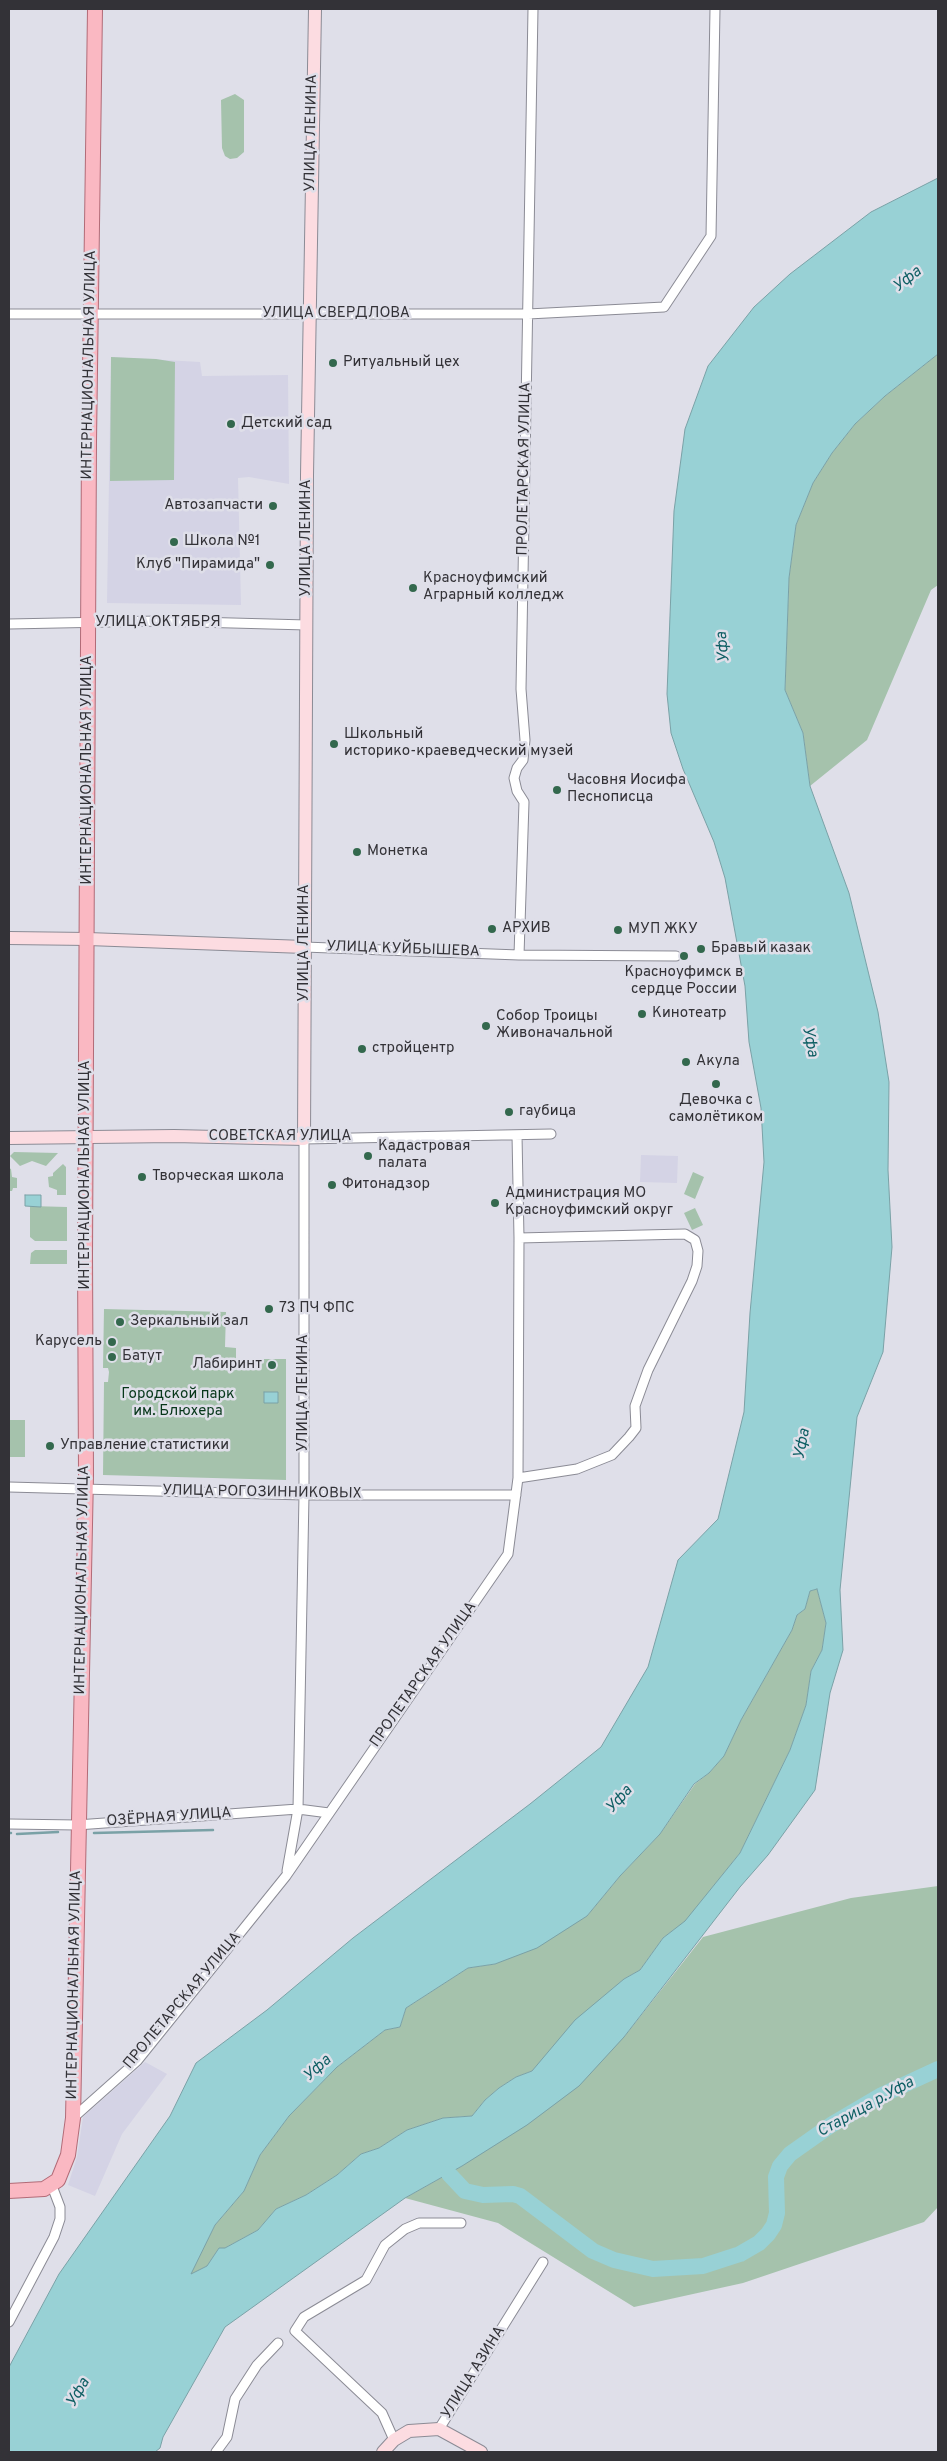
<!DOCTYPE html>
<meta charset="utf-8">
<style>
body{margin:0}
#map{position:relative;width:947px;height:2461px;overflow:hidden;background:#dfdfe9;font-family:Overpass,sans-serif}
canvas{display:block}
.frame{position:absolute;inset:0;border:10px solid #333237;pointer-events:none}
</style>
<div id="map">
<canvas width="947" height="2461"></canvas>
<div class="frame"></div>
</div>
<script>
const context = document.querySelector('canvas').getContext('2d');
context.lineJoin = 'round';
function paint(path, color) { context.fillStyle = color; context.fill(path, 'evenodd'); }
const shape = rows => new Path2D(rows.map(r => 'M' + r).join(''));
function trace(path, color, width, dash) { context.strokeStyle = color; context.lineWidth = width; context.lineCap = dash ? 'butt' : 'round'; context.setLineDash(dash || []); context.stroke(path); }
function write(font, color, halo, rows, align = 'center') {
  context.font = font + ' Overpass,sans-serif'; context.lineWidth = 5; context.setLineDash([]); context.textBaseline = 'middle'; context.strokeStyle = halo; context.fillStyle = color; for (const [text, x, y, turn = 0] of rows) {
    context.save(); context.translate(x, y); context.rotate((+turn || 0) * Math.PI / 180); context.textAlign = isNaN(turn) ? turn : align; if (halo) context.strokeText(text, 0, 0); context.fillText(text, 0, 0); context.restore();
  }
}
paint(shape([
 [111,357,200,362,202,376,288,375,289,484,249,477,238,478,241,605,107,603],
 [641,1155,678,1156,677,1183,640,1182],
 [145,2062,167,2074,122,2134,95,2196,68,2185,77,2157,83,2117]
]), '#d4d3e5');
paint(shape([
 [235,94,244,100,244,152,237,158,230,159,225,156,222,148,221,100],
 [938,354,938,585,931,590,867,740,810,786,803,733,785,690,789,578,796,525,813,483,832,453,855,424,885,396],
 [111,357,156,359,175,362,174,480,110,481],
 [14,1152,58,1153,46,1166,32,1161,20,1166,10,1156],
 [63,1164,66,1167,66,1195,57,1195,57,1190,49,1187,48,1177,53,1176,53,1173],
 [9,1168,11,1169,12,1177,17,1178,17,1188,13,1188,12,1191,9,1191],
 [693,1172,704,1177,695,1199,684,1194],
 [30,1206,67,1207,67,1241,35,1241,30,1237],
 [695,1208,703,1225,692,1230,684,1213],
 [35,1250,67,1250,67,1264,30,1264,31,1253],
 [104,1309,226,1312,225,1347,236,1348,236,1359,286,1359,286,1480,103,1475,104,1382,108,1382,109,1372,108,1368,103,1368],
 [9,1420,25,1420,25,1457,10,1457],
 [817,1589,826,1623,822,1650,811,1671,806,1705,790,1750,740,1853,685,1922,663,1938,640,1970,624,1979,600,2000,532,2071,516,2077,499,2088,485,2100,472,2116,443,2118,407,2130,379,2148,361,2154,337,2175,306,2195,276,2209,258,2230,225,2248,219,2248,207,2266,190,2275,215,2225,244,2191,260,2155,289,2116,337,2067,385,2030,400,2027,406,2008,468,1968,495,1964,587,1916,620,1876,660,1834,695,1784,709,1773,724,1756,741,1720,792,1630,797,1615,805,1609,810,1591],
 [938,1886,938,2207,924,2222,743,2283,634,2307,498,2223,405,2198,462,2166,624,2037,703,1937,851,1898]
]), '#a5c2ac');
const water = shape([
 [938,178,938,354,885,396,855,424,832,453,813,483,796,525,789,578,785,690,803,733,810,786,849,893,878,1012,889,1082,888,1170,892,1247,883,1352,857,1417,840,1590,843,1650,830,1693,815,1790,768,1855,740,1887,624,2037,579,2086,527,2125,462,2166,405,2198,225,2327,163,2437,160,2448,155,2452,9,2452,9,2367,59,2274,170,2116,196,2063,267,2010,353,1938,530,1804,601,1747,648,1667,678,1560,718,1519,744,1412,750,1313,764,1162,761,1108,749,1042,745,986,725,878,714,842,683,769,671,733,667,694,674,511,685,429,708,366,754,307,790,274,871,212,938,178],
 [817,1589,826,1623,822,1650,811,1671,806,1705,790,1750,740,1853,685,1921,663,1938,640,1970,624,1979,575,2020,532,2071,516,2077,499,2088,485,2100,472,2116,443,2118,407,2130,379,2148,361,2154,337,2175,306,2195,276,2209,258,2230,225,2248,219,2248,207,2266,191,2274,215,2225,244,2191,260,2155,289,2116,337,2067,385,2030,400,2027,406,2008,468,1968,495,1964,537,1948,587,1916,620,1876,660,1834,694,1784,709,1773,724,1756,741,1720,792,1630,797,1615,805,1609,810,1591,817,1589],
 [25,1195,41,1195,41,1207,25,1206,25,1195],
 [264,1392,278,1392,278,1403,264,1403,264,1392]
]);
paint(water, '#98d1d5');
trace(water, '#7aa1a6', 1);
trace(shape([
 [9,1833,11,1833],
 [94,1833,213,1830],
 [17,1834,58,1832]
]), '#7aa1a6', 2.5);
trace(shape([
 [449,2174,465,2191,483,2195,513,2194,520,2196,593,2251,614,2260,653,2269,703,2266,740,2254,759,2243,768,2234,774,2225,777,2213,776,2177,780,2166,790,2154,831,2125,882,2095,938,2069]
]), '#98d1d5', 16);
const street = shape([
 [9,314,528,314,664,307,711,236,715,9],
 [9,624,158,621,307,625],
 [304,947,519,955,676,956],
 [519,955,524,802,517,791,514,778,517,768,523,760,525,740,521,689,533,9],
 [518,1478,577,1469,612,1455,629,1437,636,1428,635,1406,648,1370,692,1281,697,1266,698,1251,695,1240,685,1234,519,1238],
 [9,1487,304,1495,516,1495],
 [9,1824,77,1825,298,1809,329,1813],
 [287,1871,298,1809,304,1495,304,1139,551,1134],
 [73,2118,137,2061,286,1876,508,1554,518,1478,519,1238,517,1135],
 [9,2322,54,2237,60,2219,60,2207,52,2186],
 [439,2429,543,2262],
 [394,2440,382,2413,295,2331,304,2317,366,2280,385,2245,405,2229,419,2223,461,2223],
 [216,2452,227,2437,235,2399,257,2365,278,2343]
]);
const secondary = shape([
 [9,938,88,939,304,947],
 [9,1138,174,1136,304,1139,307,475,315,9],
 [383,2452,394,2440,409,2431,439,2429,481,2452]
]);
const primary = shape([
 [9,2191,44,2189,58,2180,68,2155,73,2118,86,1475,85,1255,89,441,95,9]
]);
trace(street, '#8b8b95', 11);
trace(secondary, '#8b8b95', 14);
trace(primary, '#b26b77', 16);
trace(street, '#fff', 9);
trace(secondary, '#fcdce1', 12);
trace(primary, '#fab8c2', 14);
for (const [x, y, r, color] of [
 [333,363,5,"#33684d"],
 [231,424,5,"#33684d"],
 [273,506,5,"#33684d"],
 [174,542,5,"#33684d"],
 [270,565,5,"#33684d"],
 [413,588,5,"#33684d"],
 [334,744,5,"#33684d"],
 [557,790,5,"#33684d"],
 [357,852,5,"#33684d"],
 [492,929,5,"#33684d"],
 [618,930,5,"#33684d"],
 [701,949,5,"#33684d"],
 [684,956,5,"#33684d"],
 [642,1014,5,"#33684d"],
 [486,1026,5,"#33684d"],
 [362,1049,5,"#33684d"],
 [686,1062,5,"#33684d"],
 [716,1084,5,"#33684d"],
 [509,1112,5,"#33684d"],
 [368,1156,5,"#33684d"],
 [142,1177,5,"#33684d"],
 [332,1185,5,"#33684d"],
 [495,1203,5,"#33684d"],
 [269,1309,5,"#33684d"],
 [120,1322,5,"#33684d"],
 [112,1342,5,"#33684d"],
 [112,1357,5,"#33684d"],
 [272,1365,5,"#33684d"],
 [50,1446,5,"#33684d"]
]) { const dot = new Path2D(); dot.arc(x, y, r, 0, 2 * Math.PI); context.fillStyle = color; context.fill(dot); trace(dot, '#dfdfe9', 2); }
write('15px', '#333237', '#dfdfe9', [
 ["УЛИЦА ЛЕНИНА",312,133,-89],
 ["УЛИЦА СВЕРДЛОВА",336,314],
 ["ИНТЕРНАЦИОНАЛЬНАЯ УЛИЦА",90,365,-89],
 ["ПРОЛЕТАРСКАЯ УЛИЦА",525,469,-89],
 ["УЛИЦА ЛЕНИНА",307,538,-90],
 ["УЛИЦА ОКТЯБРЯ",158,623],
 ["ИНТЕРНАЦИОНАЛЬНАЯ УЛИЦА",88,770,-90],
 ["УЛИЦА ЛЕНИНА",305,943,-90],
 ["УЛИЦА КУЙБЫШЕВА",403,950,2],
 ["СОВЕТСКАЯ УЛИЦА",280,1137],
 ["ИНТЕРНАЦИОНАЛЬНАЯ УЛИЦА",86,1175,-90],
 ["УЛИЦА ЛЕНИНА",304,1393,-90],
 ["УЛИЦА РОГОЗИННИКОВЫХ",262,1493,1],
 ["ИНТЕРНАЦИОНАЛЬНАЯ УЛИЦА",83,1580,-89],
 ["ПРОЛЕТАРСКАЯ УЛИЦА",424,1675,-55],
 ["ОЗЁРНАЯ УЛИЦА",169,1818,-4],
 ["ИНТЕРНАЦИОНАЛЬНАЯ УЛИЦА",75,1985,-89],
 ["ПРОЛЕТАРСКАЯ УЛИЦА",183,2001,-50],
 ["УЛИЦА АЗИНА",474,2373,-58]
]);
write('15px', '#333237', '#dfdfe9', [
 ["Ритуальный цех",343,363],
 ["Детский сад",241,424],
 ["Автозапчасти",263,506,"right"],
 ["Школа №1",184,542],
 ["Клуб \"Пирамида\"",260,565,"right"],
 ["Красноуфимский",423,579],
 ["Аграрный колледж",423,596],
 ["Школьный",344,735],
 ["историко-краеведческий музей",344,752],
 ["Часовня Иосифа",567,781],
 ["Песнописца",567,798],
 ["Монетка",367,852],
 ["АРХИВ",502,929],
 ["МУП ЖКУ",628,930],
 ["Бравый казак",711,949],
 ["Красноуфимск в",684,973,"center"],
 ["сердце России",684,990,"center"],
 ["Кинотеатр",652,1014],
 ["Собор Троицы",496,1017],
 ["Живоначальной",496,1034],
 ["стройцентр",372,1049],
 ["Акула",696,1062],
 ["Девочка с",716,1101,"center"],
 ["самолётиком",716,1118,"center"],
 ["гаубица",519,1112],
 ["Кадастровая",378,1147],
 ["палата",378,1164],
 ["Творческая школа",152,1177],
 ["Фитонадзор",342,1185],
 ["Администрация МО",505,1194],
 ["Красноуфимский округ",505,1211],
 ["73 ПЧ ФПС",279,1309],
 ["Зеркальный зал",130,1322],
 ["Карусель",102,1342,"right"],
 ["Батут",122,1357],
 ["Лабиринт",262,1365,"right"],
 ["Управление статистики",60,1446]
], 'left');
write('15px', '#07371a', '#dfdfe9', [
 ["Городской парк",178,1395],
 ["им. Блюхера",178,1412]
]);
write('italic 16px', '#0f5f64', '#dfdfe9', [
 ["Уфа",908,280,-38],
 ["Уфа",724,647,-96],
 ["Уфа",809,1042,79],
 ["Уфа",803,1444,-79],
 ["Уфа",620,1800,-48],
 ["Уфа",318,2069,-42],
 ["Старица р.Уфа",866,2108,-29],
 ["Уфа",79,2393,-60]
]);
</script>
